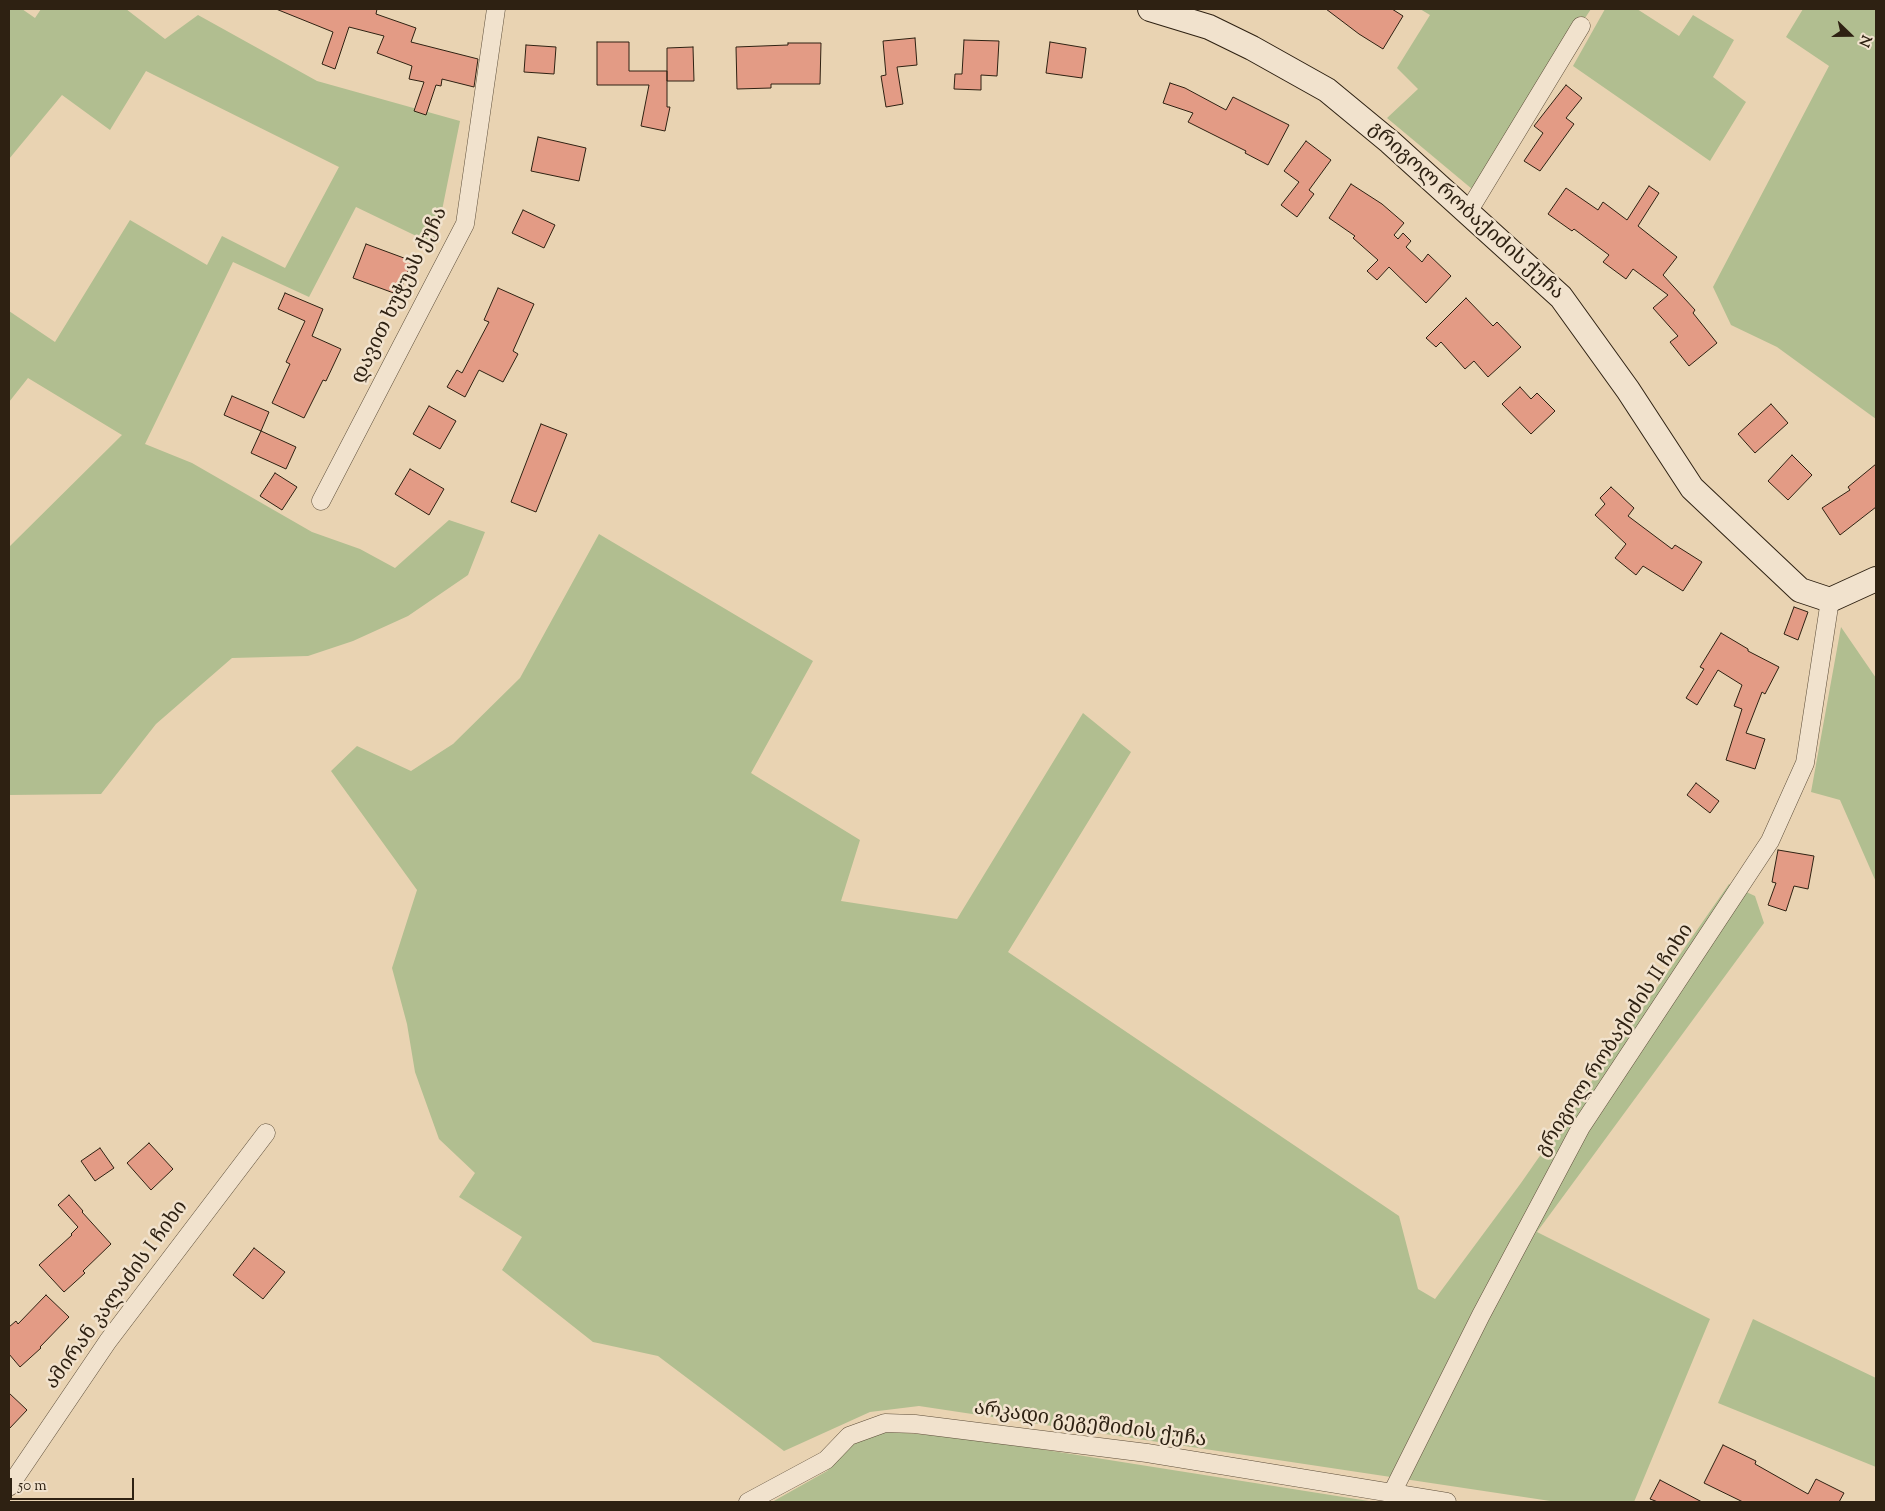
<!DOCTYPE html>
<meta charset="utf-8">
<style>
body{margin:0}
#map{position:relative;width:1885px;height:1511px;overflow:hidden;background:#e9d3b2;font-family:"Sorts Mill Goudy",serif}
canvas{display:block}
.frame{position:absolute;inset:0;border:10px solid #2e2112;pointer-events:none}
.north{position:absolute;left:1825px;top:10px;width:50px;height:50px;-webkit-text-stroke:4px #f1e2cd;paint-order:stroke;rotate:112deg;font-size:14px;font-weight:700;line-height:20px;text-align:center;color:#2e2112}
.north::after{content:'';display:block;margin:auto;width:18px;height:22px;background:#2e2112;clip-path:polygon(50% 0,100% 100%,50% 72%,0 100%)}
.scale{position:absolute;left:10px;top:1478px;width:124px;height:22px;box-sizing:border-box;border:2px solid #2e2112;border-top:0;padding-left:6px;font-size:15px;line-height:18px;white-space:nowrap;color:#2e2112;-webkit-text-stroke:4px #f1e2cd;paint-order:stroke}
</style>
<div id="map">
<canvas width="1885" height="1511"></canvas>
<div class="frame"></div>
<div class="north">N</div>
<div class="scale">50 m</div>
</div>
<script>
const context = document.querySelector('canvas').getContext('2d');
context.lineJoin = 'round';
function paint(path, color) { context.fillStyle = color; context.fill(path, 'evenodd'); }
const shape = rows => new Path2D(rows.map(r => 'M' + r).join(''));
function trace(path, color, width, dash) { context.strokeStyle = color; context.lineWidth = width; context.lineCap = dash ? 'butt' : 'round'; context.setLineDash(dash || []); context.stroke(path); }
function write(font, color, halo, rows, align = 'center') {
  context.font = font + ' "Sorts Mill Goudy","Noto Serif Georgian",serif'; context.lineWidth = 5; context.setLineDash([]); context.textBaseline = 'middle'; context.strokeStyle = halo; context.fillStyle = color; for (const [text, x, y, turn = 0] of rows) {
    context.save(); context.translate(x, y); context.rotate((+turn || 0) * Math.PI / 180); context.textAlign = isNaN(turn) ? turn : align; if (halo) context.strokeText(text, 0, 0); context.fillText(text, 0, 0); context.restore();
  }
}
paint(shape([
 [9,9,22,9,35,18,41,9,126,9,165,39,198,15,317,81,460,121,435,245,356,207,309,297,233,262,145,444,192,463,312,532,360,549,395,568,449,520,485,532,468,575,408,616,353,641,308,656,232,658,156,724,101,794,9,795,9,547,122,435,28,378,9,402,9,311,55,342,130,220,207,265,222,236,285,268,339,167,146,71,110,130,62,95,9,159],
 [1420,9,1591,9,1585,18,1580,16,1472,189,1387,118,1418,89,1397,68,1430,15],
 [1605,9,1637,9,1679,36,1693,15,1734,40,1713,77,1746,102,1710,161,1573,66],
 [1803,9,1876,9,1876,419,1777,347,1731,325,1713,287,1829,66,1786,37],
 [599,534,813,661,751,773,860,840,841,901,957,919,1083,713,1131,752,1008,952,1399,1216,1418,1289,1435,1299,1521,1183,1729,884,1755,896,1764,923,1537,1232,1710,1319,1634,1502,1557,1502,919,1406,870,1412,784,1451,658,1356,593,1342,502,1270,522,1237,459,1197,475,1173,439,1139,415,1072,407,1024,392,968,417,890,331,771,357,746,411,771,453,744,520,678],
 [1841,627,1876,678,1876,882,1840,800,1811,792],
 [1753,1319,1876,1378,1876,1467,1718,1403],
 [878,1431,970,1438,1375,1502,772,1502,827,1471,856,1440]
]), '#b1be90');
const building = shape([
 [276,9,377,9,376,14,416,28,411,42,478,59,474,87,442,79,441,86,436,85,426,115,414,111,424,82,409,79,412,66,377,53,384,36,349,27,335,69,322,64,333,32,276,9],
 [1326,9,1392,9,1403,16,1383,49,1359,34,1326,9],
 [915,38,917,65,897,67,903,104,886,107,881,76,886,75,883,41,915,38],
 [964,40,999,41,997,76,981,75,981,90,954,89,955,74,962,74,964,40],
 [597,42,629,42,629,71,667,71,667,107,670,107,665,131,641,126,649,85,597,85,597,42],
 [1050,42,1086,48,1082,78,1046,73,1050,42],
 [788,43,821,43,820,84,771,84,771,88,737,89,736,47,788,45,788,43],
 [526,45,556,47,554,74,524,72,526,45],
 [693,47,694,81,667,81,667,48,693,47],
 [1170,83,1185,88,1226,110,1233,97,1289,125,1268,165,1245,153,1246,151,1188,122,1193,113,1163,103,1170,83],
 [1566,85,1582,98,1566,118,1574,124,1540,171,1524,161,1543,133,1534,126,1566,85],
 [538,137,586,148,579,181,531,171,538,137],
 [1306,141,1331,160,1309,190,1314,194,1297,217,1281,205,1299,182,1284,171,1306,141],
 [1351,184,1382,204,1404,223,1394,235,1398,239,1403,233,1411,241,1406,247,1422,262,1428,254,1451,276,1426,303,1389,267,1377,280,1367,271,1378,260,1353,238,1355,236,1329,218,1351,184],
 [1649,186,1659,193,1638,226,1677,257,1663,275,1695,310,1693,313,1717,343,1689,366,1670,342,1678,336,1653,308,1668,295,1633,269,1626,279,1603,262,1609,255,1574,229,1572,231,1548,214,1566,188,1598,210,1603,202,1627,220,1649,186],
 [523,210,555,225,544,248,512,233,523,210],
 [366,244,412,261,399,295,353,278,366,244],
 [498,288,534,304,513,351,518,354,503,382,479,370,465,397,447,387,457,370,462,373,489,322,484,320,498,288],
 [285,293,323,309,312,336,341,349,326,381,323,380,304,418,272,403,290,364,286,362,305,321,278,309,285,293],
 [1466,298,1493,326,1497,322,1521,347,1488,377,1474,361,1465,369,1441,342,1436,347,1426,338,1466,298],
 [1520,387,1531,399,1537,393,1555,411,1531,434,1502,404,1520,387],
 [232,396,269,412,261,431,224,415,232,396],
 [1771,404,1788,423,1755,453,1738,434,1771,404],
 [429,406,456,421,440,449,413,434,429,406],
 [541,424,567,434,536,512,511,502,541,424],
 [261,431,296,447,286,469,251,453,261,431],
 [1792,455,1812,475,1788,500,1768,481,1792,455],
 [1876,464,1876,507,1840,535,1822,508,1850,490,1848,487,1876,464],
 [410,469,444,489,429,515,395,494,410,469],
 [275,473,297,487,282,510,260,496,275,473],
 [1611,487,1634,508,1628,516,1672,549,1675,545,1702,562,1683,591,1643,566,1636,575,1615,558,1626,544,1595,515,1605,504,1600,498,1611,487],
 [1794,607,1808,612,1798,640,1784,634,1794,607],
 [1721,633,1748,649,1748,651,1779,667,1765,694,1762,692,1746,733,1765,739,1755,769,1726,760,1742,709,1734,706,1742,685,1718,670,1697,705,1686,698,1704,669,1700,667,1721,633],
 [1696,783,1719,801,1710,813,1687,795,1696,783],
 [1778,850,1814,856,1808,889,1794,886,1786,911,1768,905,1776,883,1772,882,1778,850],
 [149,1143,173,1169,151,1190,127,1163,149,1143],
 [100,1148,114,1168,95,1181,81,1161,100,1148],
 [69,1195,83,1211,82,1212,111,1244,83,1271,85,1273,64,1292,39,1265,72,1235,71,1234,78,1227,58,1205,69,1195],
 [254,1248,285,1272,263,1299,233,1275,254,1248],
 [46,1295,69,1317,40,1347,41,1348,20,1367,9,1354,9,1327,16,1321,18,1324,46,1295],
 [9,1393,27,1410,9,1429,9,1393],
 [1723,1445,1756,1461,1755,1464,1808,1494,1816,1479,1844,1493,1839,1502,1743,1502,1704,1483,1723,1445],
 [1660,1480,1702,1502,1658,1502,1650,1499,1660,1480]
]);
paint(building, '#e39b85');
trace(building, '#2e2112', 1);
const street = shape([
 [1468,212,1581,26],
 [321,501,465,224,496,9],
 [9,1487,108,1341,266,1133],
 [1392,1493,1481,1315,1581,1127,1770,841,1805,763,1830,600],
 [748,1502,826,1460,849,1436,885,1423,915,1424,1147,1453,1447,1502]
]);
const secondary = shape([
 [1150,9,1209,27,1252,48,1327,90,1390,142,1561,297,1628,390,1692,488,1800,590,1830,600,1876,579]
]);
trace(street, '#5d4e3a', 19);
trace(secondary, '#2e2112', 26);
trace(street, '#f1e2cd', 18);
trace(secondary, '#f1e2cd', 24);
write('20px', '#2e2112', '#f1e2cd', [
 ["გრიგოლ რობაქიძის ქუჩა",1465,212,42],
 ["დავით ხუჭუას ქუჩა",401,296,-64],
 ["გრიგოლ რობაქიძის II ჩიხი",1616,1041,-57],
 ["ამირან კალაძის I ჩიხი",118,1296,-54],
 ["არკადი გეგეშიძის ქუჩა",1090,1426,8]
]);
</script>
